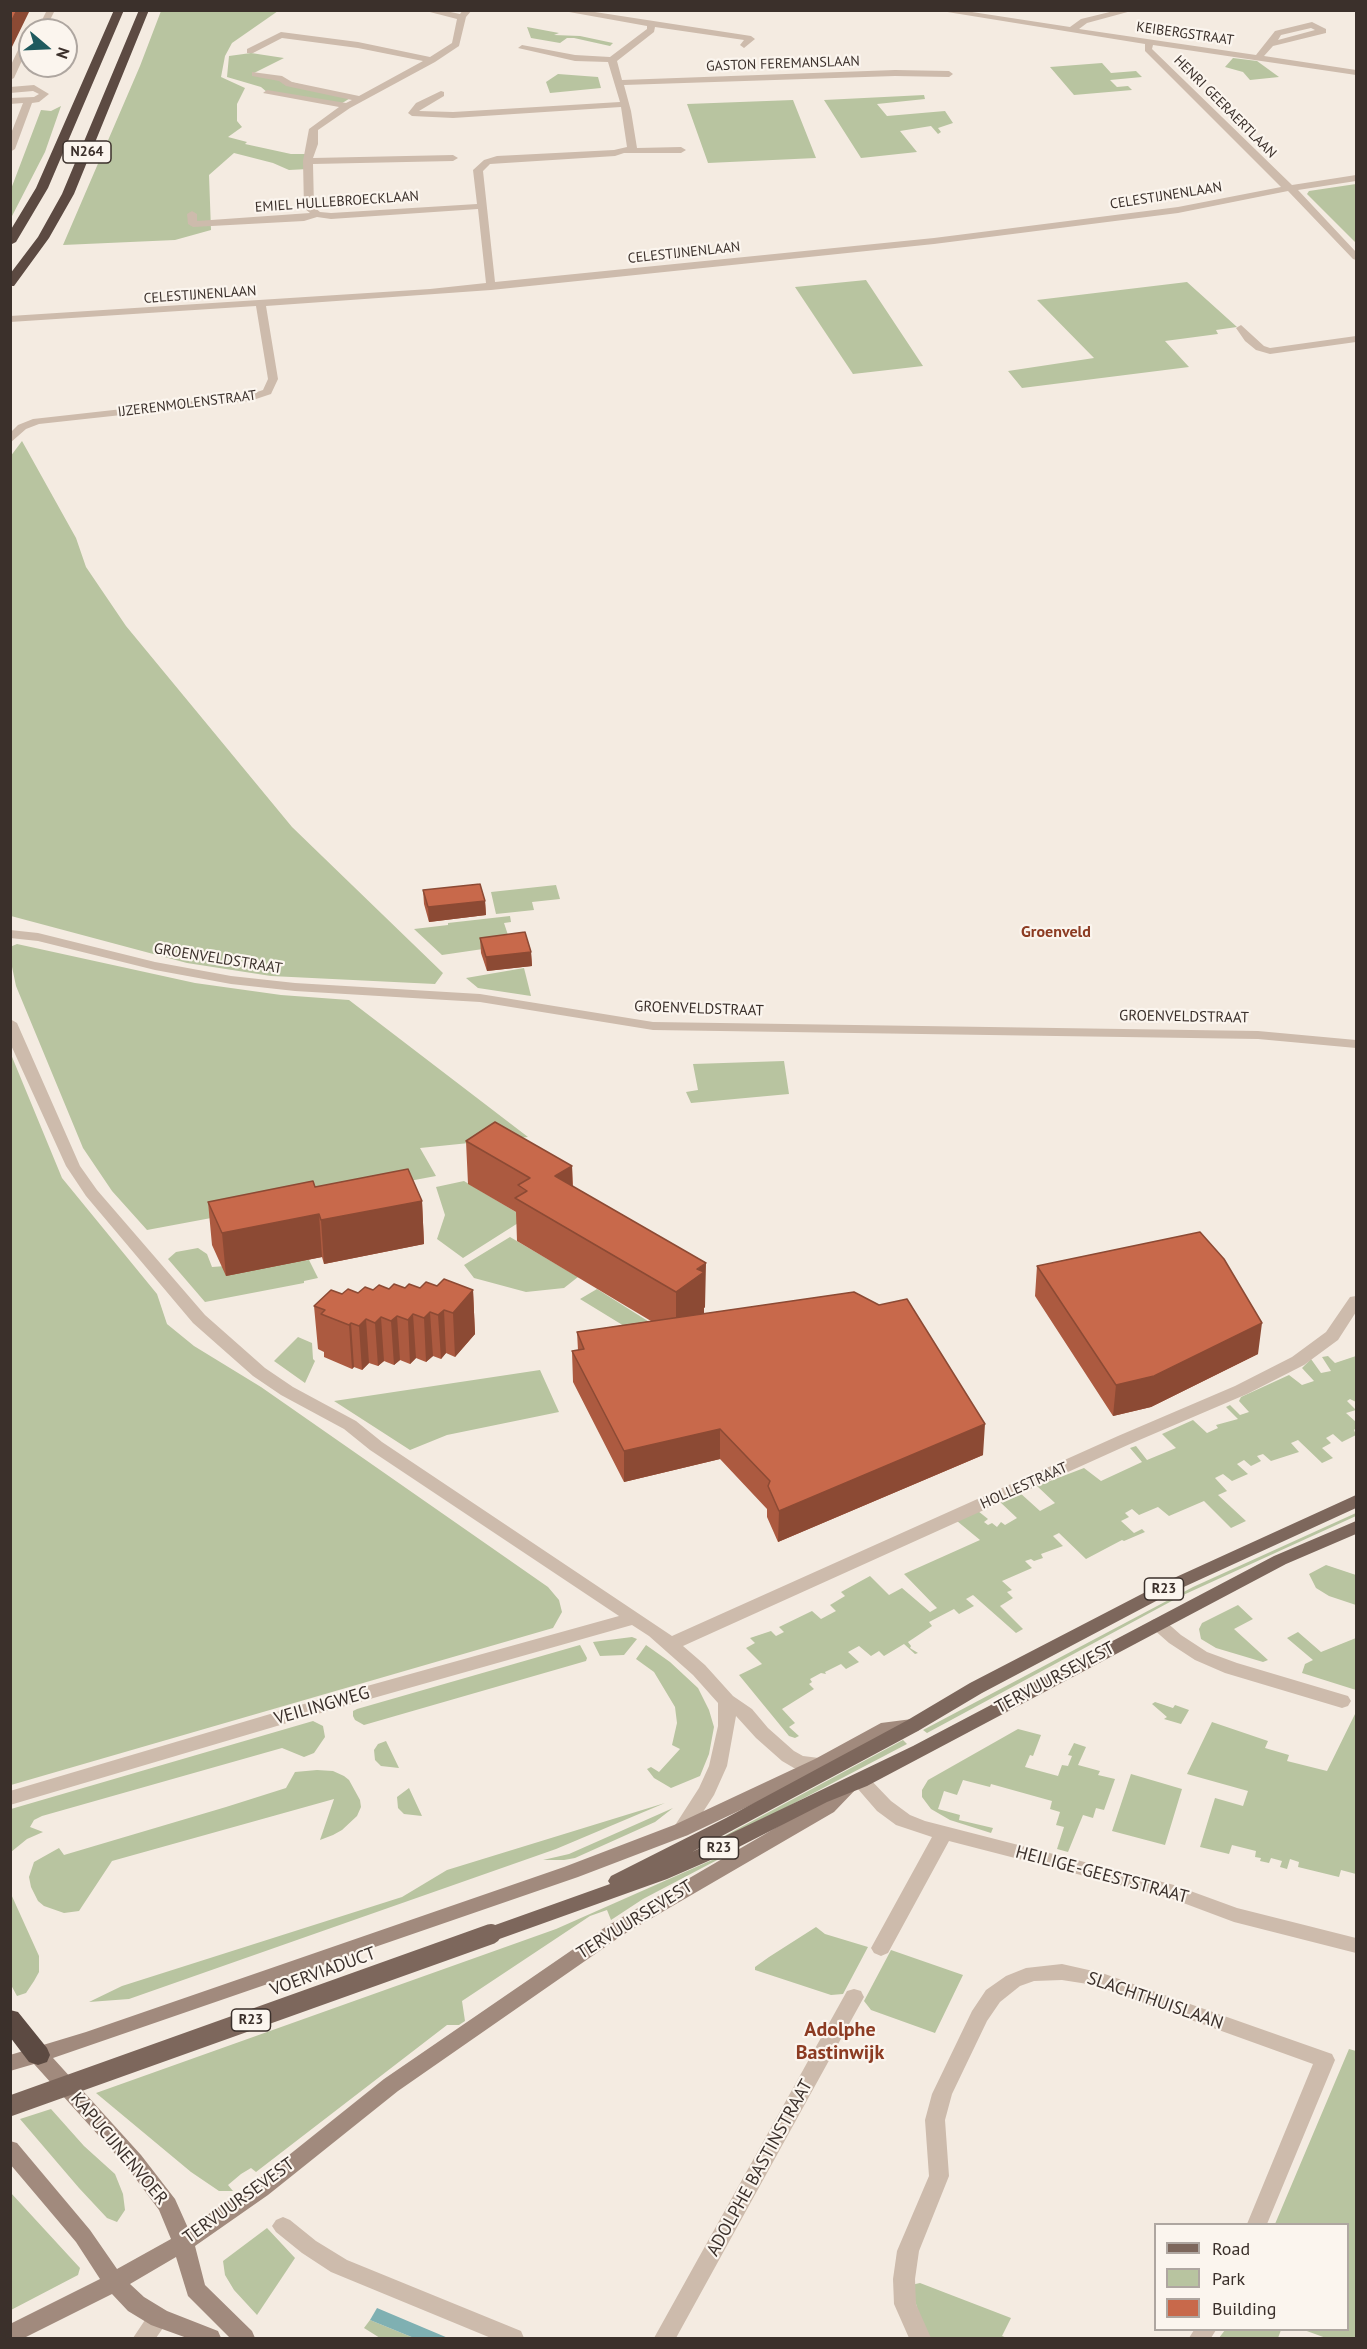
<!DOCTYPE html>
<style>
body{margin:0}
#map{position:relative;width:1367px;height:2349px;overflow:hidden;background:#f4ebe1;font-family:"PT Sans",sans-serif}
canvas{display:block}
.frame{position:absolute;inset:0;border:12px solid #3b302b;pointer-events:none}
.legend{position:absolute;left:1154px;top:2223px;width:195px;height:108px;box-sizing:border-box;background:#fbf5ee;border:2px solid #aea6a0;margin:0;padding:8px 10px;list-style:none;font-size:18px;color:#3b302b}
.legend li{display:flex;align-items:center;gap:12px;height:30px}
.legend b{width:30px;border:2px solid #aea6a0}
.north{position:absolute;left:18px;top:18px;width:60px;height:60px;box-sizing:border-box;background:#fbf5ee;border:2px solid #aea6a0;border-radius:50%;rotate:109deg;font-size:16px;font-weight:700;line-height:24px;text-align:center;color:#3b302b}
.north::after{content:'';display:block;margin:auto;width:21px;height:27px;background:#1f5a5e;clip-path:polygon(50% 0,100% 100%,50% 72%,0 100%)}
</style>
<div id="map">
<canvas width="1367" height="2349"></canvas>
<div class="frame"></div>
<ul class="legend">
<li><b style="height:8px;background:#7d675c"></b>Road</li>
<li><b style="height:16px;background:#b8c4a0"></b>Park</li>
<li><b style="height:16px;background:#c8694b"></b>Building</li>
</ul>
<div class="north">N</div>
</div>
<script>
const context = document.querySelector('canvas').getContext('2d');
context.lineJoin = 'round';
function paint(path, color) { context.fillStyle = color; context.fill(path, 'evenodd'); }
const shape = rows => new Path2D(rows.map(r => 'M' + r).join(''));
function trace(path, color, width, dash) { context.strokeStyle = color; context.lineWidth = width; context.lineCap = dash ? 'butt' : 'round'; context.setLineDash(dash || []); context.stroke(path); }
function write(font, color, halo, rows, align = 'center') {
  context.font = font + ' "PT Sans",sans-serif'; context.lineWidth = 4.5; context.setLineDash([]); context.textBaseline = 'middle'; context.strokeStyle = halo; context.fillStyle = color; for (const [text, x, y, turn = 0] of rows) {
    context.save(); context.translate(x, y); context.rotate((+turn || 0) * Math.PI / 180); context.textAlign = isNaN(turn) ? turn : align; if (halo) context.strokeText(text, 0, 0); context.fillText(text, 0, 0); context.restore();
  }
}
paint(shape([
 [161,11,278,11,232,43,225,56,221,77,245,88,237,104,237,121,242,127,228,137,247,142,245,144,291,154,308,154,308,169,289,170,273,163,234,153,209,175,211,230,175,240,63,245,140,66],
 [527,27,559,33,554,35,580,36,613,43,610,46,574,38,567,38,560,43,531,38],
 [251,53,284,58,254,73,352,97,339,105,268,93,261,87,227,77,229,56],
 [1233,58,1257,61,1279,77,1250,80,1243,72,1225,67],
 [1102,63,1111,73,1136,71,1142,77,1110,80,1117,87,1128,86,1132,90,1074,95,1050,67],
 [558,74,598,77,601,88,550,93,546,82],
 [924,95,925,99,877,104,887,116,945,111,953,123,938,128,941,132,938,134,931,126,900,131,917,152,861,158,824,100],
 [793,100,816,158,708,163,687,104],
 [61,106,45,152,11,218,11,189,41,110,51,111],
 [1356,184,1356,243,1307,194,1309,191],
 [866,280,923,366,853,374,795,287],
 [1187,282,1237,327,1216,330,1218,334,1165,341,1189,367,1022,388,1008,371,1094,358,1037,300],
 [22,441,76,538,86,567,126,626,292,827,443,973,435,984,271,976,187,963,11,916,10,457],
 [556,885,560,899,532,902,534,910,496,914,491,892],
 [510,916,511,922,504,923,508,935,524,943,442,955,414,929,448,925,448,923],
 [17,944,195,983,281,995,349,1000,528,1137,420,1148,436,1176,147,1230,112,1191,83,1148,16,986,11,962,10,947],
 [524,968,531,996,478,988,466,978],
 [10,1052,62,1178,157,1294,167,1324,194,1346,261,1387,548,1587,559,1600,562,1612,553,1628,11,1785],
 [784,1061,789,1094,691,1103,686,1092,698,1090,693,1064],
 [464,1181,526,1218,463,1258,437,1239,445,1215,436,1187],
 [510,1237,578,1277,564,1288,526,1292,474,1278,464,1265],
 [198,1248,207,1254,212,1267,309,1260,318,1278,304,1281,304,1283,205,1302,168,1259,176,1252],
 [597,1289,670,1335,647,1340,580,1299],
 [298,1337,312,1343,313,1359,315,1361,305,1383,274,1361],
 [1328,1356,1335,1363,1356,1356,1356,1402,1350,1399,1347,1401,1356,1410,1346,1413,1356,1422,1356,1428,1354,1430,1356,1435,1342,1442,1333,1434,1326,1438,1331,1443,1322,1448,1333,1458,1322,1463,1298,1440,1291,1443,1299,1452,1271,1461,1263,1454,1257,1456,1261,1461,1251,1466,1244,1460,1237,1464,1248,1474,1232,1481,1223,1474,1215,1478,1227,1491,1218,1495,1246,1521,1231,1528,1204,1501,1169,1516,1158,1507,1139,1515,1132,1509,1125,1513,1129,1517,1121,1521,1134,1533,1142,1529,1145,1532,1124,1541,1122,1540,1086,1559,1059,1533,1053,1536,1063,1546,1041,1554,1043,1558,1034,1561,1031,1559,1025,1561,1032,1568,1002,1581,1012,1590,1007,1592,1013,1598,1000,1606,1023,1629,1016,1633,973,1595,966,1599,974,1606,959,1614,954,1609,929,1622,932,1626,908,1642,911,1646,910,1648,918,1653,915,1654,904,1644,884,1656,879,1651,871,1656,859,1646,848,1652,859,1662,846,1669,841,1664,825,1672,826,1674,821,1673,810,1679,812,1682,809,1684,814,1689,782,1709,795,1723,789,1727,799,1736,795,1738,789,1736,739,1675,762,1664,746,1648,755,1643,750,1638,771,1631,776,1636,784,1632,779,1627,812,1611,821,1619,836,1611,830,1605,845,1596,841,1592,870,1576,889,1595,902,1588,930,1612,937,1608,904,1574,980,1540,957,1521,978,1511,988,1519,984,1522,988,1525,992,1523,997,1527,1001,1522,1005,1525,1017,1518,999,1501,1019,1492,1040,1511,1055,1503,1037,1486,1084,1468,1101,1481,1142,1462,1130,1448,1136,1446,1147,1460,1176,1448,1162,1434,1193,1420,1207,1433,1218,1428,1216,1425,1238,1419,1226,1407,1230,1405,1240,1415,1249,1412,1239,1401,1241,1397,1289,1375,1302,1385,1314,1381,1302,1368,1311,1359,1321,1373,1331,1371,1322,1357],
 [540,1370,559,1412,447,1435,410,1450,334,1401],
 [1356,1513,1356,1516,1181,1596,927,1733,923,1730,1193,1587],
 [1326,1565,1356,1575,1356,1605,1329,1596,1316,1588,1309,1574],
 [1238,1605,1253,1619,1234,1629,1268,1660,1263,1662,1216,1648,1201,1639,1199,1629,1202,1623],
 [1298,1632,1321,1652,1356,1638,1356,1690,1302,1673,1305,1664,1313,1660,1287,1638],
 [632,1637,637,1639,624,1655,600,1656,593,1642],
 [580,1645,587,1658,586,1661,364,1725,355,1720,353,1716,353,1711,357,1709],
 [646,1645,670,1662,698,1688,709,1710,714,1727,709,1754,700,1776,671,1788,654,1778,647,1769,651,1767,659,1772,680,1749,672,1745,677,1723,675,1707,654,1672,636,1659],
 [1155,1702,1173,1708,1175,1705,1189,1710,1181,1724,1164,1719,1167,1717,1152,1704],
 [1356,1712,1356,1874,1341,1870,1339,1877,1298,1867,1299,1862,1290,1859,1287,1869,1280,1867,1282,1861,1271,1858,1269,1863,1260,1861,1261,1858,1255,1857,1256,1851,1232,1845,1229,1854,1200,1847,1215,1798,1243,1806,1248,1791,1187,1774,1212,1722,1268,1741,1265,1748,1289,1755,1287,1761,1327,1771],
 [313,1721,323,1726,325,1737,314,1753,304,1757,282,1748,42,1816,34,1820,30,1827,43,1832,27,1839,11,1852,11,1809],
 [1018,1729,1041,1735,1033,1756,1030,1755,1025,1767,1058,1776,1062,1765,1068,1766,1072,1756,1068,1755,1074,1743,1086,1747,1078,1765,1100,1771,1098,1775,1115,1779,1104,1810,1096,1808,1093,1818,1083,1815,1068,1852,1057,1849,1064,1827,1056,1825,1060,1812,1050,1809,1052,1801,991,1784,990,1787,963,1780,957,1795,944,1791,938,1809,960,1815,959,1820,993,1828,991,1833,950,1820,931,1809,922,1797,922,1790,928,1780],
 [903,1740,907,1744,783,1809,702,1848],
 [386,1741,399,1768,381,1766,375,1760,374,1750,378,1744],
 [317,1770,333,1771,344,1776,349,1780,360,1800,361,1807,357,1816,342,1830,333,1835,320,1840,334,1799,112,1861,79,1911,64,1913,44,1906,38,1901,31,1887,29,1877,34,1862,59,1848,64,1855,226,1807,286,1788,295,1772],
 [1131,1774,1182,1789,1165,1845,1112,1831],
 [409,1788,422,1816,404,1814,398,1808,397,1797],
 [665,1803,556,1849,129,1999,89,2002,122,1986,402,1897,447,1870],
 [673,1808,655,1822,575,1858,564,1860,543,1860,569,1854],
 [721,1856,721,1858,643,1899,611,1920,607,1910,590,1916,462,2001,465,2021,459,2025,447,2025,256,2172,251,2168,241,2174,228,2185,233,2191,219,2191,191,2172,96,2093,556,1929],
 [11,1894,39,1956,39,1972,34,1981,26,1993,17,1996,11,1985],
 [816,1927,825,1934,868,1947,843,1994,831,1995,755,1970,755,1967,769,1957],
 [891,1950,963,1975,935,2033,871,2010,864,2001],
 [1349,2049,1356,2051,1356,2338,1326,2338,1304,2330,1348,2330,1348,2224,1275,2224],
 [51,2109,84,2146,115,2174,123,2194,125,2210,117,2222,107,2218,79,2188,20,2119],
 [11,2193,80,2268,78,2275,11,2310],
 [267,2228,295,2258,257,2315,234,2290,225,2275,223,2261],
 [920,2283,1011,2318,1002,2336,1007,2338,928,2338,921,2323,911,2285],
 [370,2320,414,2338,380,2338,364,2328],
 [1225,2330,1281,2330,1278,2338,1219,2338]
]), '#b8c4a0');
paint(shape([
 [377,2308,448,2338,414,2338,370,2320]
]), '#7fb0b2');
paint(shape([
 [47,10,55,10,45,30,37,30,47,10],
 [422,10,441,10,460,14,463,10,472,10,466,17,459,46,435,62,350,108,318,130,318,144,313,158,453,155,458,158,453,161,313,164,314,207,320,212,331,213,477,204,473,170,484,160,497,156,614,150,627,147,621,107,453,118,412,116,408,113,416,103,441,91,444,92,444,96,419,111,453,112,620,102,608,62,575,61,518,48,522,45,575,55,610,57,647,29,647,26,558,10,582,10,751,36,755,39,744,48,740,45,744,40,655,27,654,32,617,61,622,80,895,70,949,71,953,74,949,77,895,76,624,85,631,111,637,148,681,147,686,150,681,153,624,153,615,156,490,164,483,171,495,282,934,238,1178,207,1281,187,1145,51,1145,44,935,10,959,10,1070,27,1081,19,1118,10,1135,10,1087,23,1079,29,1256,55,1275,31,1312,22,1326,29,1326,33,1273,46,1264,56,1356,70,1356,75,1153,45,1152,49,1292,185,1356,175,1356,181,1298,190,1356,252,1356,260,1353,259,1288,191,1178,213,934,244,491,290,266,306,278,379,271,394,250,401,39,424,26,429,10,443,10,433,18,425,33,419,248,395,263,390,268,379,256,306,10,322,10,316,430,289,486,283,478,209,331,219,317,217,304,221,193,227,188,224,187,214,192,211,197,214,197,221,310,213,304,208,303,161,309,129,339,107,263,93,267,90,346,103,352,100,286,86,279,81,252,76,252,72,282,76,292,82,359,96,423,61,358,48,282,38,253,53,247,53,247,49,281,32,358,42,430,57,452,43,457,19,422,10],
 [1311,28,1315,30,1278,40,1281,35,1311,28],
 [30,30,30,43,14,78,10,80,10,67,26,33,30,30],
 [34,85,49,94,39,102,32,103,15,149,10,152,10,136,23,103,10,104,10,98,34,97,39,94,33,91,10,93,10,87,34,85],
 [1241,325,1264,346,1270,348,1356,336,1356,342,1270,354,1256,350,1245,341,1236,328,1241,325],
 [10,930,38,933,155,962,231,976,295,983,480,994,653,1022,1258,1031,1356,1040,1356,1048,1258,1039,653,1030,480,1002,295,991,231,984,155,970,38,941,10,938,10,930],
 [10,1019,17,1023,80,1166,97,1190,205,1315,265,1368,293,1387,356,1421,382,1442,672,1636,1118,1436,1235,1386,1292,1357,1326,1332,1350,1297,1356,1296,1356,1312,1338,1340,1304,1365,1247,1394,1130,1444,683,1646,705,1665,733,1696,752,1709,768,1728,794,1751,803,1756,827,1759,830,1764,827,1769,821,1771,794,1768,782,1761,756,1738,736,1716,727,1766,714,1795,688,1835,681,1837,674,1835,672,1830,699,1788,709,1766,718,1726,718,1703,693,1675,649,1636,632,1625,331,1710,10,1805,10,1791,331,1696,619,1616,370,1450,344,1429,281,1395,253,1376,193,1323,86,1196,66,1166,10,1043,10,1019],
 [1158,1618,1164,1620,1181,1635,1207,1652,1237,1663,1348,1696,1351,1701,1348,1706,1342,1708,1225,1673,1195,1660,1169,1643,1152,1628,1149,1624,1152,1620,1158,1618],
 [860,1774,867,1776,891,1801,910,1815,925,1821,1174,1885,1237,1908,1356,1938,1356,1953,1234,1922,1170,1898,949,1841,888,1953,881,1956,874,1953,871,1948,932,1837,896,1825,877,1811,851,1781,853,1776,860,1774],
 [1062,1964,1102,1973,1332,2054,1335,2060,1267,2224,1247,2224,1313,2064,1094,1985,1062,1980,1034,1981,1020,1986,1000,2002,987,2021,952,2094,945,2120,949,2176,919,2251,915,2279,916,2304,931,2338,909,2338,894,2304,893,2279,897,2251,929,2176,925,2120,932,2094,972,2011,986,1990,1006,1976,1026,1968,1062,1964],
 [854,1989,861,1991,864,1997,676,2338,654,2338,847,1991,854,1989],
 [283,2217,290,2220,316,2241,347,2260,521,2331,524,2338,491,2338,331,2272,302,2253,276,2232,272,2226,276,2220,283,2217],
 [159,2309,167,2311,170,2318,156,2338,133,2338,151,2311,159,2309],
 [1194,2330,1216,2330,1211,2338,1189,2338,1194,2330]
]), '#cdbbac');
paint(shape([
 [912,1719,918,1721,921,1726,918,1731,890,1734,827,1769,688,1835,578,1877,53,2058,141,2155,175,2199,188,2228,254,2183,384,2079,607,1926,820,1802,843,1781,850,1779,857,1781,859,1786,834,1812,621,1936,398,2091,268,2195,195,2246,205,2285,252,2331,255,2338,230,2338,188,2296,176,2257,130,2284,144,2297,167,2311,218,2331,221,2338,187,2338,151,2325,128,2311,112,2294,24,2338,10,2338,10,2324,100,2279,76,2242,10,2164,10,2141,17,2143,90,2230,117,2269,171,2239,159,2210,127,2167,34,2064,10,2071,10,2055,86,2032,564,1867,674,1825,815,1759,881,1723,912,1719]
]), '#a18a7d');
paint(shape([
 [1356,1495,1356,1508,1175,1591,982,1693,918,1731,692,1852,913,1746,1274,1556,1356,1521,1356,1534,1286,1564,867,1786,827,1802,729,1852,667,1879,491,1942,484,1939,481,1934,484,1929,610,1884,608,1881,611,1876,726,1818,906,1721,970,1683,1163,1583,1356,1495]
]), '#7d675c');
paint(shape([
 [114,10,124,10,48,188,16,242,10,245,10,231,36,188,114,10],
 [139,10,149,10,74,194,49,238,14,286,10,286,10,274,38,237,62,194,139,10],
 [10,2010,18,2012,47,2048,50,2055,47,2062,38,2065,29,2062,10,2037,10,2010]
]), '#5c4a42');
trace(shape([
 [10,2106,491,1934]
]), '#7d675c', 20);
paint(shape([
 [423,890,485,901,486,915,429,922,424,904],
 [480,938,531,952,532,966,487,971,481,953],
 [466,1141,572,1166,573,1187,705,1307,704,1308,704,1314,983,1455,778,1542,767,1517,767,1509,720,1459,624,1482,573,1382,572,1351,578,1350,577,1332,651,1321,517,1241,516,1212,468,1184],
 [315,1187,422,1201,424,1244,324,1264,322,1257,226,1276,212,1245,208,1202],
 [1037,1266,1258,1354,1151,1407,1113,1416,1035,1296],
 [437,1286,473,1290,475,1334,455,1357,446,1353,441,1359,433,1356,426,1362,416,1358,410,1364,400,1360,394,1365,384,1361,378,1366,369,1363,362,1370,354,1367,352,1369,324,1357,324,1352,318,1349,314,1306,342,1294,358,1293,373,1290,420,1288]
]), '#ac5a40');
paint(shape([
 [17,10,30,10,10,51,10,24],
 [485,901,486,915,429,922,428,907],
 [531,952,532,966,487,971,486,957],
 [572,1166,573,1209,555,1176],
 [422,1201,424,1244,324,1264,321,1220],
 [319,1214,322,1257,226,1276,222,1233],
 [706,1263,705,1307,704,1308,704,1316,676,1336,676,1292,697,1269],
 [473,1290,475,1334,455,1357,453,1313],
 [444,1310,446,1353,441,1359,438,1315],
 [430,1312,433,1356,426,1362,424,1318],
 [413,1314,416,1358,410,1364,408,1320],
 [397,1316,400,1360,394,1365,391,1321],
 [381,1317,384,1361,378,1366,375,1323],
 [366,1319,369,1363,362,1370,359,1326],
 [351,1323,354,1367,352,1369,349,1325],
 [1262,1323,1258,1354,1151,1407,1113,1416,1116,1385],
 [985,1424,983,1455,778,1542,779,1511],
 [720,1429,720,1459,624,1482,624,1451]
]), '#8c4a34');
const building = shape([
 [10,10,17,10,10,24,10,10],
 [480,884,485,901,428,907,423,890,480,884],
 [525,932,531,952,486,957,480,938,525,932],
 [495,1122,572,1166,555,1176,706,1263,697,1269,704,1272,676,1292,515,1198,527,1191,518,1185,530,1178,466,1141,495,1122],
 [408,1169,422,1201,321,1220,319,1214,222,1233,208,1202,313,1181,315,1187,408,1169],
 [1200,1232,1224,1259,1262,1323,1154,1376,1116,1385,1037,1266,1200,1232],
 [444,1279,473,1290,453,1313,444,1310,438,1315,430,1312,424,1318,413,1314,408,1320,397,1316,391,1321,381,1317,375,1323,366,1319,359,1326,351,1323,349,1325,321,1314,325,1310,314,1306,331,1290,342,1294,348,1289,358,1293,365,1287,373,1290,379,1285,389,1289,394,1284,405,1288,409,1284,420,1288,426,1282,437,1286,444,1279],
 [854,1292,879,1305,907,1299,985,1424,779,1511,768,1486,770,1481,720,1429,624,1451,572,1351,584,1349,577,1332,854,1292]
]);
paint(building, '#c8694b');
trace(building, '#8c4a34', 1.5);
write('14px', '#3b302b', '#fbf5ee', [
 ["KEIBERGSTRAAT",1185,34,8],
 ["GASTON FEREMANSLAAN",783,64,-2],
 ["HENRI GEERAERTLAAN",1225,107,45],
 ["CELESTIJNENLAAN",1166,196,-9],
 ["EMIEL HULLEBROECKLAAN",337,202,-4],
 ["CELESTIJNENLAAN",684,253,-6],
 ["CELESTIJNENLAAN",200,295,-4],
 ["IJZERENMOLENSTRAAT",187,404,-7]
]);
for (const [x, y, w] of [
 [87,152,48],
 [1164,1589,39],
 [719,1848,39],
 [251,2020,39]
]) { const box = new Path2D(); box.roundRect(x - w / 2, y - 11, w, 22, 4.5); context.fillStyle = '#fbf5ee'; context.fill(box); trace(box, '#3b302b', 1.5); }
write('bold 14px', '#3b302b', null, [
 ["N264",87,152],
 ["R23",1164,1589],
 ["R23",719,1848],
 ["R23",251,2020]
]);
write('15px', '#3b302b', '#fbf5ee', [
 ["GROENVELDSTRAAT",218,959,9],
 ["GROENVELDSTRAAT",699,1009,2],
 ["GROENVELDSTRAAT",1184,1017,1],
 ["HOLLESTRAAT",1024,1486,-24]
]);
write('bold 16px', '#8c3b22', '#fbf5ee', [
 ["Groenveld",1056,932]
]);
write('18px', '#3b302b', '#fbf5ee', [
 ["TERVUURSEVEST",1055,1678,-28],
 ["VEILINGWEG",322,1706,-16],
 ["HEILIGE-GEESTSTRAAT",1102,1875,15],
 ["TERVUURSEVEST",635,1920,-32],
 ["VOERVIADUCT",323,1972,-20],
 ["SLACHTHUISLAAN",1155,2001,19],
 ["KAPUCIJNENVOER",119,2149,50],
 ["ADOLPHE BASTINSTRAAT",760,2168,-61],
 ["TERVUURSEVEST",239,2201,-36]
]);
write('bold 20px', '#8c3b22', '#fbf5ee', [
 ["Adolphe",840,2030],
 ["Bastinwijk",840,2053]
]);
</script>
